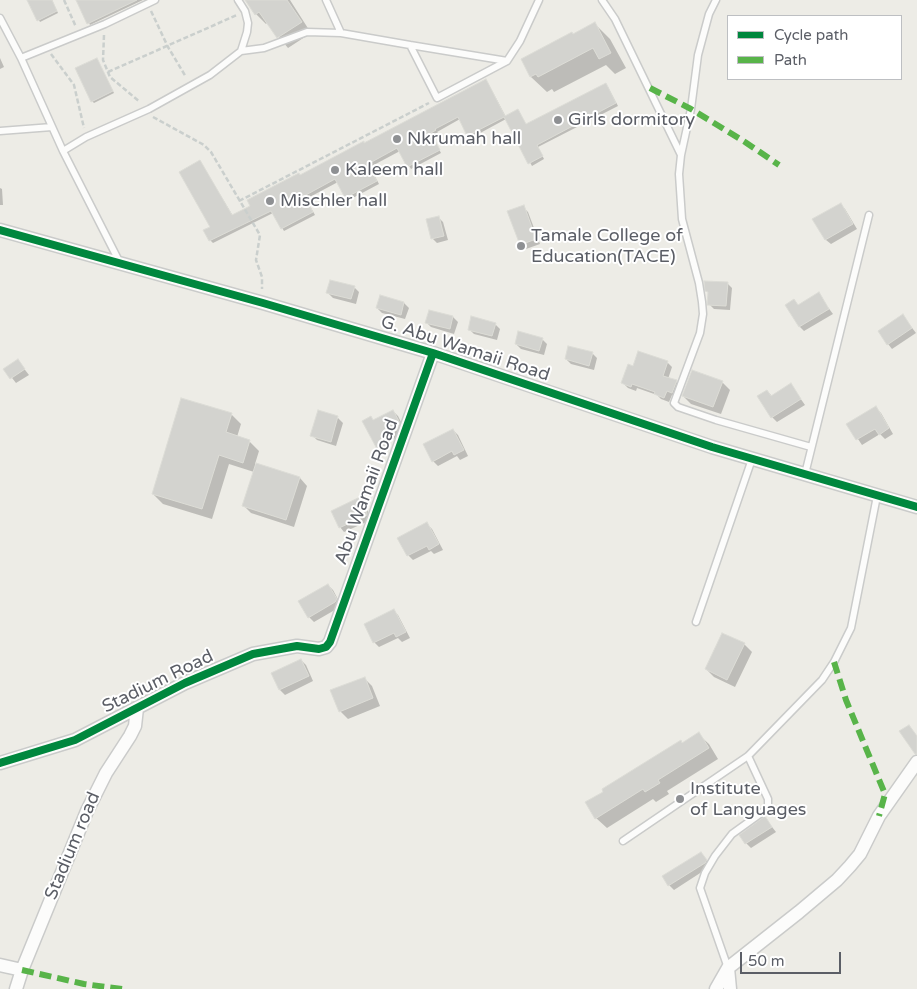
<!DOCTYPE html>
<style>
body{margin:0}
#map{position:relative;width:917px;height:989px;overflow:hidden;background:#edece6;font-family:"Varela Round",sans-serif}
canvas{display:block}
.legend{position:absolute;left:727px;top:15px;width:175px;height:65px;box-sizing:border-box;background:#fff;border:1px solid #bdbfc2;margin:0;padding:6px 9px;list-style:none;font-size:15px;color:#5b5e66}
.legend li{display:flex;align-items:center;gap:10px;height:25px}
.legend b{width:25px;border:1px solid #bdbfc2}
.scale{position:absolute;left:740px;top:952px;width:101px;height:22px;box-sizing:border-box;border:2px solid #5b5e66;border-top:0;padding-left:6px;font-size:15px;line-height:18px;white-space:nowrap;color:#5b5e66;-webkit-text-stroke:4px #fff;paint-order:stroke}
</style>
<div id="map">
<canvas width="917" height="989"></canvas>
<ul class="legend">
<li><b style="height:6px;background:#00873e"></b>Cycle path</li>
<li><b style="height:6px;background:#58b449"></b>Path</li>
</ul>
<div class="scale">50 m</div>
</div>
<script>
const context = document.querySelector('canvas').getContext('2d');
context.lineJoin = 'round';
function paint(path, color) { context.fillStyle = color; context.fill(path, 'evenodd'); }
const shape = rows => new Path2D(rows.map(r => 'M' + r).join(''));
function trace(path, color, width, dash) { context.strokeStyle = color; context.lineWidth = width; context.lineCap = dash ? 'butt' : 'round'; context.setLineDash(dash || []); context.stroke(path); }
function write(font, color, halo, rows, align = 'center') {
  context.font = font + ' "Varela Round",sans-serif'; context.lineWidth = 4; context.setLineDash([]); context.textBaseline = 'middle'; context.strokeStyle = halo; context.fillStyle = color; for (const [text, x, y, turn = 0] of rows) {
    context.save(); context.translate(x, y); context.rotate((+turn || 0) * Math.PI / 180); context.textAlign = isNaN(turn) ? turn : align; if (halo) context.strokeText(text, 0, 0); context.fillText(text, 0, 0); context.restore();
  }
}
paint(shape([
 [28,0,52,0,58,13,40,22],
 [79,0,143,0,90,25],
 [248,0,290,0,311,33,288,48,267,23,266,24,256,14],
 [595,24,610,39,626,68,615,74,606,65,554,92,552,89,547,92,531,77,523,59],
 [0,58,4,67,0,69],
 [97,59,114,93,94,103,92,101],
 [488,83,506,117,526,125,608,87,618,106,538,147,544,159,532,166,506,119,471,138,460,119,437,132,438,133,432,136,441,153,411,169,400,151,370,167,379,184,349,200,338,182,306,199,315,215,284,231,273,213,213,243,210,240,211,227,200,161,233,216,252,206,300,176],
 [0,188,2,189,3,205,0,205],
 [840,204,845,209,857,229,831,244,826,240,814,219],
 [523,207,528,212,540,244,526,249,521,244],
 [438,217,443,222,448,240,437,243,432,238],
 [727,283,732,288,730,310,714,309,709,304,709,293,707,291],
 [354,287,359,292,356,304,333,298,328,293],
 [818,294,833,314,804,331,800,327,794,301,799,306],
 [404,303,409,308,405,319,382,313,377,308],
 [903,316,916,333,892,349,888,344],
 [453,317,458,322,454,334,431,327,426,322],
 [495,324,500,329,497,340,474,334,469,329],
 [542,339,547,344,544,355,521,349,516,344],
 [592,353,597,358,594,370,571,364,566,359],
 [667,362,672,367,668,379,676,382,681,386,677,397,672,395,669,402,661,399,657,395,637,388,636,391,628,388,623,383,634,367],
 [22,366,29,375,16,383,5,369],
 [722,382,730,390,721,414,691,404,683,396],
 [791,385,805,405,777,422,772,417,767,391,772,396],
 [876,408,881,413,893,434,885,439,880,434,862,445,848,424],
 [393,411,398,416,404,428,402,435,386,443,389,450,382,453,378,449,374,421],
 [231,414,241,424,237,437,249,441,259,451,255,464,300,478,307,486,294,527,251,513,243,505,254,472,229,464,212,519,163,504,153,494],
 [338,418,343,423,336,446,317,440,312,435],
 [453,430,458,435,468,456,460,460,457,456,438,466,433,461],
 [360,499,365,504,371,520,344,532,340,527],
 [427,524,432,529,443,550,434,554,431,551,413,560,408,555],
 [328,585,333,590,341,605,340,607,314,622,309,617,300,602],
 [393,610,398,615,410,638,402,642,398,638,379,647,374,642,366,625],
 [744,644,752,652,735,687,714,677,706,669],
 [301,660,306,665,313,681,285,695,280,690,272,674],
 [364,678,372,686,380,706,348,719,340,711],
 [698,734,709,744,718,759,667,791,669,794,656,802,653,799,607,828,596,818,605,792],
 [765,818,776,832,751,848,746,843],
 [701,853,711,866,674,890,669,885]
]), '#0003');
const building = shape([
 [27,0,52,0,57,11,37,21,27,0],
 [76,0,137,0,87,24,76,0],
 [245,0,287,0,302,22,277,38,259,12,255,15,245,0],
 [595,22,611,53,599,59,593,48,538,77,536,74,530,77,521,59,572,32,573,34,595,22],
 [97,58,113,91,91,102,75,68,97,58],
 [486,79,505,116,518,109,526,124,606,83,616,103,537,145,543,156,528,164,504,117,467,136,458,117,435,129,436,130,431,133,440,150,407,167,397,148,368,164,377,181,345,198,335,179,304,196,313,212,281,229,271,211,209,241,203,230,210,227,179,172,200,160,232,215,250,206,247,200,299,173,300,175,364,141,364,143,486,79],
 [841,203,853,224,825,240,812,219,841,203],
 [524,205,536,239,520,245,507,211,524,205],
 [439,216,444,236,431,239,426,219,439,216],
 [330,280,355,286,351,299,326,293,330,280],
 [704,281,728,282,726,306,707,305,708,292,705,291,704,281],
 [819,292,829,309,799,327,785,305,794,299,798,305,819,292],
 [380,295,404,302,401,315,376,308,380,295],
 [429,310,453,316,450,329,425,323,429,310],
 [903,314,912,328,887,345,878,331,903,314],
 [471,316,496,323,492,336,468,330,471,316],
 [518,331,543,338,539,351,515,344,518,331],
 [568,346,593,352,589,366,565,359,568,346],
 [638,351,668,361,663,376,677,380,672,393,667,391,664,398,654,394,655,392,632,384,631,387,621,383,628,364,633,366,638,351],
 [18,359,25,369,10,379,3,369,18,359],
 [692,370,723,381,713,407,682,396,692,370],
 [791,383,801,399,771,418,757,396,767,390,771,396,791,383],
 [181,398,232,413,226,432,250,440,243,463,219,455,202,509,152,494,181,398],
 [876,406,889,428,879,435,875,429,856,440,846,424,876,406],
 [318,410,338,416,331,442,310,436,318,410],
 [393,410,400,423,397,430,382,438,385,445,377,449,362,421,371,416,373,420,393,410],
 [453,429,464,450,454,455,452,451,432,462,423,444,453,429],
 [256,463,300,477,286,520,242,506,256,463],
 [360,497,367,513,367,515,339,528,331,511,360,497],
 [427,522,439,544,429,550,427,546,407,556,397,538,427,522],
 [328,584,337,599,335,602,308,618,298,601,328,584],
 [394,609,406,632,396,637,394,633,373,643,364,624,394,609],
 [722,633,745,643,727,680,705,669,722,633],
 [301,659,309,676,279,690,271,673,301,659],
 [365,677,373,698,339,712,330,690,365,677],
 [909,725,917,736,917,754,915,754,899,731,909,725],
 [699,732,709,748,658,780,660,783,645,792,643,789,595,819,585,802,603,792,602,789,681,740,682,743,699,732],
 [765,816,772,827,745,844,739,835,765,816],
 [701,852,707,860,705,863,668,886,662,876,701,852]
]);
paint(building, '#d3d3cf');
trace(building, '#dcdcd6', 1);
const lane = shape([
 [326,0,341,33],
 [602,0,615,19,681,155],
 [716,0,709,14,698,55,691,109,681,155,679,174,682,219,699,283,702,302,703,314,700,333,674,403,678,407,716,420,811,447],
 [0,18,21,58],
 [410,45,507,61],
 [241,51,264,48,307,32,341,33,410,45,437,98,507,61,520,41,539,0],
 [0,131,52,127],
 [63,151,86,137,149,109,210,75,241,51,247,32,248,23,245,11,238,0],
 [120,263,63,151,21,58,105,24,155,0],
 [805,474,869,215],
 [696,622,752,459],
 [623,841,748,756,822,680,834,662,851,628,877,496],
 [728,968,700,888,705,873,715,856,732,834,764,811,768,806,768,799,748,756]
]);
const street = shape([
 [0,230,263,303,433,353,712,447,917,507],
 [0,763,75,740,185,683,253,654,297,646,319,649,326,647,330,642,433,353],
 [0,965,22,970],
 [728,968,730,989],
 [16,989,22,970,87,811,106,773,130,736,135,726,137,708],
 [716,989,728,968,799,912,837,880,850,866,860,854,879,816,917,762]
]);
trace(lane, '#cacbca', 9);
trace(street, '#cacbca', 15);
trace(shape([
 [64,0,76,27],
 [151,11,168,47,186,77],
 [104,35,103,60,110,77,140,102],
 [51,54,74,85,84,128],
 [108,72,237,15],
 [153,117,204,145,211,152,260,235,256,260,262,277,262,289],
 [239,201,429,103]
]), '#cacfcd', 2.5, [5, 2.5]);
trace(lane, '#fcfcfb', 6);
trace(street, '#fcfcfb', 12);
trace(shape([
 [650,88,691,109,745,142,779,165],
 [834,662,846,700,885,794,879,816],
 [22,970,84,984,122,989]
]), '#58b449', 6, [12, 6]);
trace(shape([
 [0,230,263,303,433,353,712,447,917,507],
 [0,763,75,740,185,683,253,654,297,646,319,649,326,647,330,642,433,353]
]), '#00873e', 8);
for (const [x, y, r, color] of [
 [558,120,5,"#8e9093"],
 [397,139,5,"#8e9093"],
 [335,170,5,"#8e9093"],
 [270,201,5,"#8e9093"],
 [521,246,5,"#8e9093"],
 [680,799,5,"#8e9093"]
]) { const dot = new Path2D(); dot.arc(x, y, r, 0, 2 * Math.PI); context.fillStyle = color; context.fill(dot); trace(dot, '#fff', 2); }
write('18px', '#5b5e66', '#fff', [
 ["Girls dormitory",568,120],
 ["Nkrumah hall",407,139],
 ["Kaleem hall",345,170],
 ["Mischler hall",280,201],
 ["Tamale College of",531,236],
 ["Education(TACE)",531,257],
 ["Institute",690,789],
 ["of Languages",690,810]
], 'left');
write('18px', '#5b5e66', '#fff', [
 ["G. Abu Wamaii Road",465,349,18],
 ["Abu Wamaii Road",367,492,-70],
 ["Stadium Road",158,682,-26],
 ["Stadium road",73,846,-67]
]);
</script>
